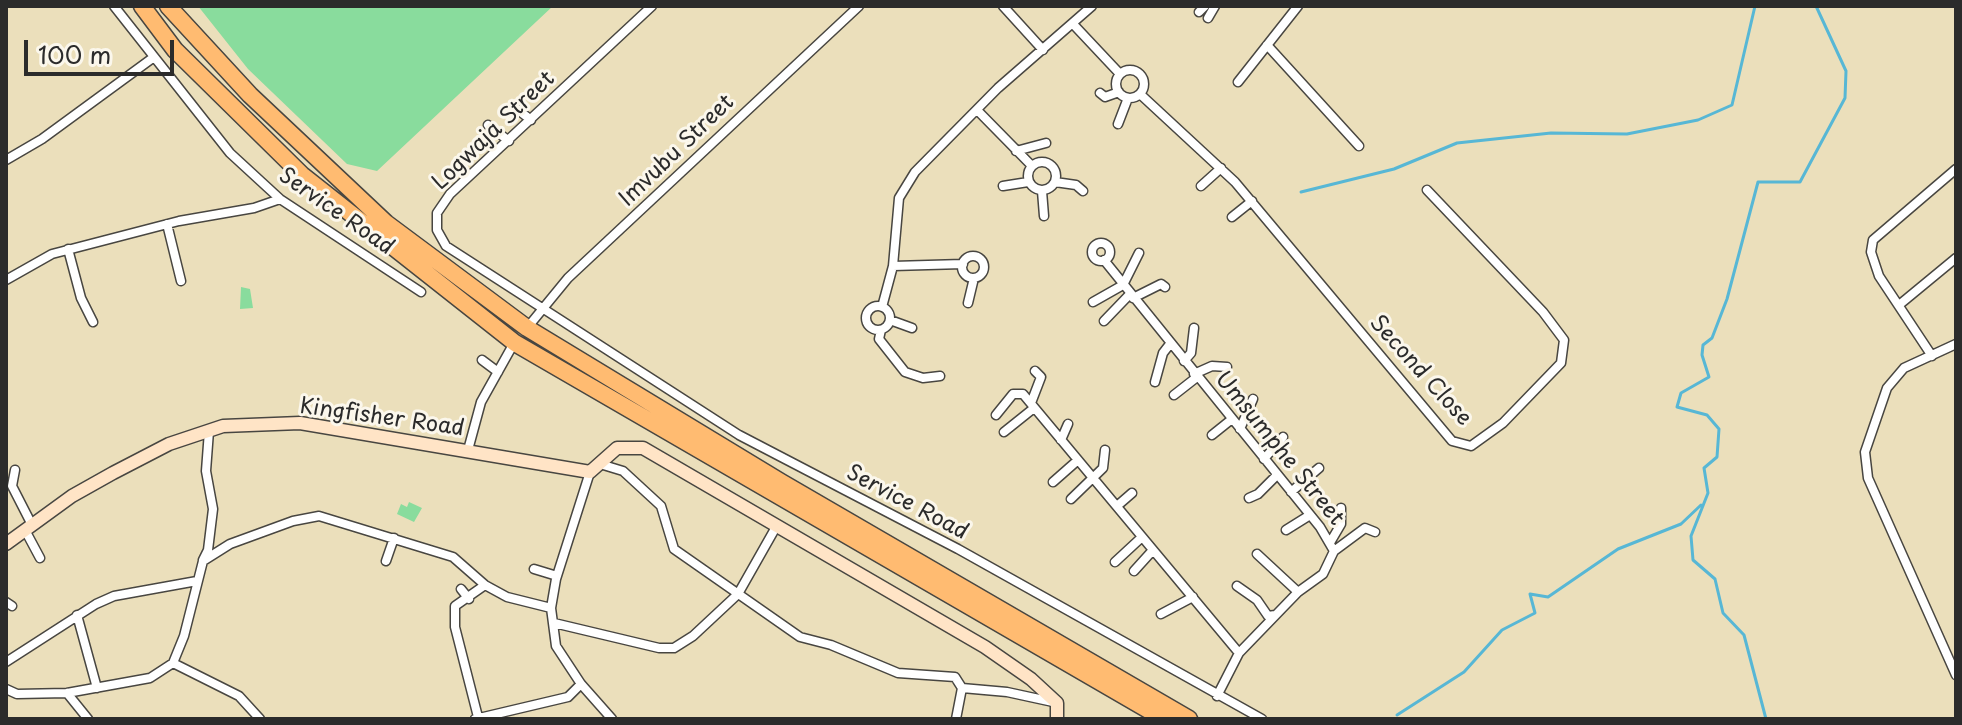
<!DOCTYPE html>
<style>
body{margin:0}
#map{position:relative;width:1962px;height:725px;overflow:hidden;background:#ebdfbb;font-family:"Playpen Sans",sans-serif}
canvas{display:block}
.frame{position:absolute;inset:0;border:8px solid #2b2b2b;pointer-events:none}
.scale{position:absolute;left:24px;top:40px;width:150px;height:36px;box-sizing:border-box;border:4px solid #2b2b2b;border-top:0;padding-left:10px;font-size:24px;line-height:28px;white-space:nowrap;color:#2b2b2b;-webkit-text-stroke:6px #fbf7ec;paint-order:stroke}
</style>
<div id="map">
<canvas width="1962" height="725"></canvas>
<div class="frame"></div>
<div class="scale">100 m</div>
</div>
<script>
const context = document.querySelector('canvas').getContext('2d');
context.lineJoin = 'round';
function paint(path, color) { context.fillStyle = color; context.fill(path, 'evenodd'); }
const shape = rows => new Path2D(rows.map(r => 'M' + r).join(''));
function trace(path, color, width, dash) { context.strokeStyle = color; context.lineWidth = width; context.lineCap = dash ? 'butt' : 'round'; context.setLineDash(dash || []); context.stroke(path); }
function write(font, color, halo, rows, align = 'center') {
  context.font = font + ' "Playpen Sans",sans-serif'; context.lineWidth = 6; context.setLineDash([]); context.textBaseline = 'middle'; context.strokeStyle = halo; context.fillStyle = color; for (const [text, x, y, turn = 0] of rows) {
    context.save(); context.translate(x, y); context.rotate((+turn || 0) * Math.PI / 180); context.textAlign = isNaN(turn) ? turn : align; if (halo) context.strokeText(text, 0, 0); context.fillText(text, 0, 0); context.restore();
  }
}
paint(shape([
 [198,6,553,6,377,171,347,164,248,69],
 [241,287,250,289,253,308,240,309],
 [409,502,422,508,414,522,397,514,401,504,407,507]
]), '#89dc9d');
trace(shape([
 [1301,192,1394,169,1457,143,1551,133,1627,134,1698,120,1732,105,1755,6],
 [1397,715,1464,672,1502,630,1535,613,1530,594,1548,597,1618,549,1681,524,1701,505],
 [1766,719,1744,635,1723,613,1715,579,1693,560,1691,536,1708,493,1704,468,1717,457,1719,429,1707,415,1677,407,1681,393,1709,377,1702,355,1703,345,1712,338,1727,299,1758,182,1800,182,1845,98,1846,71,1816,6]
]), '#57b7d5', 3);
const street = shape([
 [114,6,230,153,280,199,421,292],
 [652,6,450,194,437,213,437,230,446,246,739,435,958,549,1262,719],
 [1003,6,1043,50],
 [1199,12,1205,6],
 [1208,18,1215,6],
 [1073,24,1120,74],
 [1267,45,1359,146],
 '1116 84a14 14 0 1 1 28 0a14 14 0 1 1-28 0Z',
 [1238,82,1298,6],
 [1100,93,1105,97,1119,92],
 [1140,94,1235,182,1452,441,1471,446,1503,423,1561,363,1564,340,1543,312,1427,190],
 [517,109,531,120],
 [978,111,1032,166],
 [1118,124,1128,98],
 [488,125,509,141],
 [1016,151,1046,143],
 [6,160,42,139,154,57],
 '1028 176a14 14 0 1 1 28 0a14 14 0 1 1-28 0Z',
 [1055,182,1076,185,1083,191],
 [1003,186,1028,182],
 [1201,186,1221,168],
 [1042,191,1044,216],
 [1232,217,1252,201],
 [167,224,181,281],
 '1092 252a9 9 0 1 1 18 0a9 9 0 1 1-18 0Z',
 [68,249,81,298,93,322],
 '962 267a11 11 0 1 1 22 0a11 11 0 1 1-22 0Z',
 [1104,260,1320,527,1334,551,1323,574,1298,592,1239,653,1217,696],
 [893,266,963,264],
 [6,280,52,254,179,221,254,208,280,199],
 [1133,298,1161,284,1165,287],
 [1093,302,1123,285,1139,253],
 [968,303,974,278],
 [1899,305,1956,258],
 '866 318a12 12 0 1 1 24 0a12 12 0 1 1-24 0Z',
 [882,307,893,266,899,198,915,172,998,88,1092,6],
 [890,320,912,328],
 [1104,321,1130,294],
 [527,328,568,278,859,6],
 [881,330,879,339,905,372,923,378,940,376],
 [1956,344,1904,368,1887,388,1865,452,1868,478,1956,675],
 [1932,356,1879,276,1871,252,1873,240,1956,169],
 [482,360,498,372],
 [1184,361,1191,353,1194,328],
 [1194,374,1212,366,1227,367],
 [1155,382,1163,353,1170,344],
 [1174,395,1197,377],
 [1031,403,1041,377,1035,371],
 [996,415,1013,394,1023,394,1239,653],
 [1240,429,1253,399],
 [1004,432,1034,408],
 [1212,435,1232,419],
 [1061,440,1068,424],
 [468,450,481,402,514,343],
 [1264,459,1283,437],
 [600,464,623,471,661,506,674,549,800,637,831,645,898,673,955,677,962,688,1007,692,1053,702],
 [15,470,12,486,32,525],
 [590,472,556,579,551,608,556,646,581,684,612,719],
 [1053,482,1078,460],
 [1291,492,1319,468],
 [1249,498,1258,494,1277,475],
 [1071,499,1103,468,1105,450],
 [1117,506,1132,493],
 [25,530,40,558],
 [1286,530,1310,515],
 [1331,541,1341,524,1341,508],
 [1334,551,1365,528,1375,532],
 [1257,554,1298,592],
 [203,560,208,550,213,509,206,471,209,431],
 [386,561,394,538],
 [1115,562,1142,537],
 [534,569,557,576],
 [1134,571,1153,550],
 [1237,586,1257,600,1268,616,1275,615],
 [461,589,469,599],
 [6,602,12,606],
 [1161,614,1193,597],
 [77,615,97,688],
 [554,623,659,648,674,648,693,636,738,594,776,527],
 [6,662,96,604,114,596,197,581],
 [173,663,239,696,260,719],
 [6,689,17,694,67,693,150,678,173,663,184,636,203,561,230,544,293,521,319,516,453,557,485,585,507,597,551,608],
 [67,693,88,719],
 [478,717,455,627,455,606,485,585],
 [475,719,568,697,581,684],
 [956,719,962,688]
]);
const secondary = shape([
 [6,544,72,496,113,473,169,444,223,426,300,423,590,472,617,448,643,448,985,647,1031,679,1057,703,1057,719]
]);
const highway = shape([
 [142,6,175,50,302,175,515,343,1164,719],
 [168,6,250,95,386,223,527,328,781,482,1189,719]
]);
trace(street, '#484641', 11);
trace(secondary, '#484641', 15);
trace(highway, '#484641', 19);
trace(street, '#fff', 8);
trace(secondary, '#ffe4c6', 12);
trace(highway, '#ffbb71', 16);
write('22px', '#2b2b2b', '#fbf7ec', [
 ["Logwaja Street",494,131,-44],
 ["Imvubu Street",677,151,-44],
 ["Service Road",336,212,35],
 ["Second Close",1420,371,48],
 ["Kingfisher Road",382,418,8],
 ["Umsumphe Street",1279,449,51],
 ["Service Road",907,503,28]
]);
</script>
